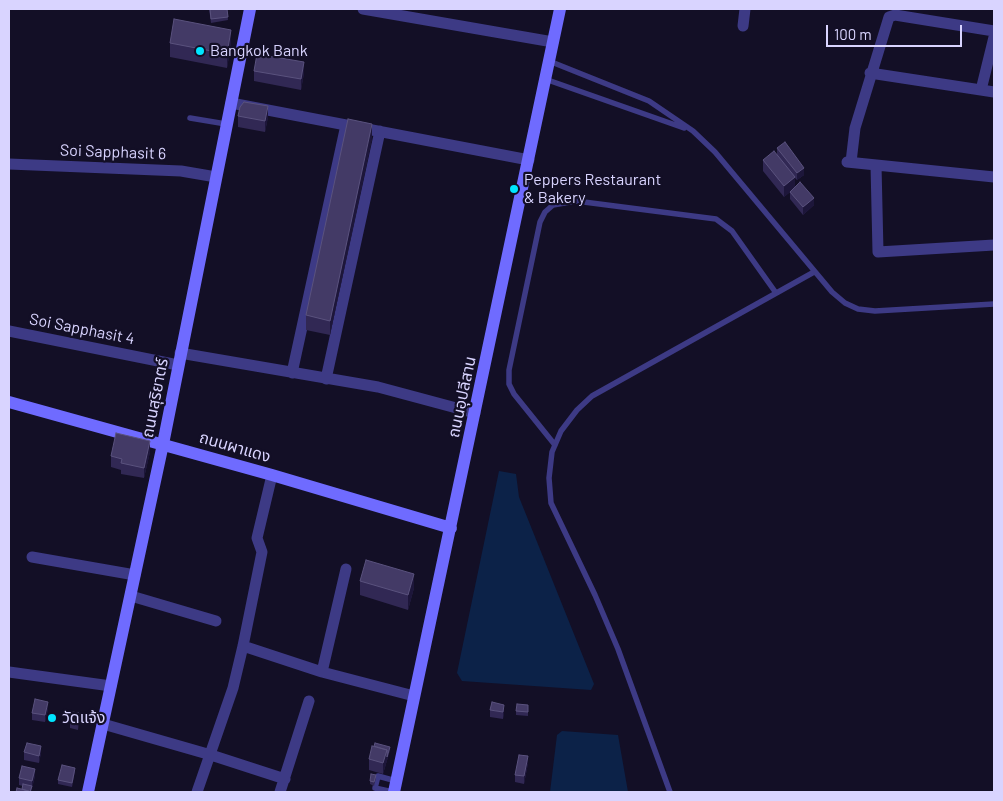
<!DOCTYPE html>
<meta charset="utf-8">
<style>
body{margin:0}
#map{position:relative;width:1003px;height:801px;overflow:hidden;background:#130f26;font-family:Barlow,sans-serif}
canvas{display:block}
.frame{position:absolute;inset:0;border:10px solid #d9d4ff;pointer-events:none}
.scale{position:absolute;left:826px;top:25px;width:136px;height:22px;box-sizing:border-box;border:2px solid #d9d4ff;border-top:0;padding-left:6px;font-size:15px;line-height:18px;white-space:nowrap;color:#d9d4ff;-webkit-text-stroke:4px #130f26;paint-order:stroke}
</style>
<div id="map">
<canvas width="1003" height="801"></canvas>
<div class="frame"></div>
<div class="scale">100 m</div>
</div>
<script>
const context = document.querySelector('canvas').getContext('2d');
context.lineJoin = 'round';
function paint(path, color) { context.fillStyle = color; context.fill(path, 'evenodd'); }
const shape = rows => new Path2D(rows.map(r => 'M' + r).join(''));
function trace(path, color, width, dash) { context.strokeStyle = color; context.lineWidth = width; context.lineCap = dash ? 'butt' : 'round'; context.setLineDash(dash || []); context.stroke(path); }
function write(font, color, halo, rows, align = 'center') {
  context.font = font + ' Barlow,"Noto Sans Thai",sans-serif'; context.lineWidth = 4.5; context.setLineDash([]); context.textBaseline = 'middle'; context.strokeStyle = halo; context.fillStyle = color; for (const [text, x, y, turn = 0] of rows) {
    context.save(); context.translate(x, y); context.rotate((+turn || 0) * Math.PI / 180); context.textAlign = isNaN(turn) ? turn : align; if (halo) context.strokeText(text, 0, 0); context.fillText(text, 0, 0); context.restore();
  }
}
paint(shape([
 [499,471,516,474,519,497,594,684,591,690,462,681,457,673],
 [562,731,618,735,628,792,550,792,557,735]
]), '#0c2248');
trace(shape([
 [549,61,649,101,693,131,715,152,832,292,845,303,858,309,875,311,994,304],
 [545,79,684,128],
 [190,118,226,124],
 [555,445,514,394,509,384,509,370,540,222,545,212,553,205,576,201,716,219,732,231,776,293],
 [393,792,375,788,378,776,396,781],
 [670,792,618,649,595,595,551,503,549,478,552,452,561,431,577,410,592,396,814,272]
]), '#3d3a85', 5.5);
trace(shape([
 [363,9,553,42],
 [743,26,745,9],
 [870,73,994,92],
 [981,90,994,37],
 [231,103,529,160],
 [847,162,994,177],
 [851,162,855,128,889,17,895,15,994,31],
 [9,164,181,171,216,177],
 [876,165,878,252,994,245],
 [9,331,178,365],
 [180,353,378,387,475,413],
 [292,373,346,125],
 [326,379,380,131],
 [32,557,135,575],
 [131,596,216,621],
 [243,646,322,672,414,696],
 [9,672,111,686],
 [322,672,346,569],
 [103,724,211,755,285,779],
 [197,792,233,688,243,646,262,552,257,538,272,475],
 [280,792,309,701]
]), '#3d3a85', 11);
trace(shape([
 [9,402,272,475,451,528],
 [88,792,163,444,250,9],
 [394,792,560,9]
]), '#6f6bff', 12);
paint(shape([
 [209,9,227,9,228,20,211,23],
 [170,43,231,44,227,68,170,57],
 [254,71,304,73,301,90,254,81],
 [238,116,268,117,265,132,238,127],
 [372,138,330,335,306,330,306,315],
 [777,148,804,175,797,180,795,178,795,187,814,205,803,215,790,199,790,192,784,197,763,171,763,160,777,155],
 [150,452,144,478,121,474,121,470,111,467,111,456],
 [360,581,414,588,408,610,360,595],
 [48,709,45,722,32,720,32,713],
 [528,709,528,716,516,715,516,711],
 [490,710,504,712,503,719,490,717],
 [79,720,78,730,70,728,70,721],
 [390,750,383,774,369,770,369,759],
 [24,752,41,753,39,763,24,760],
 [528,763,524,784,515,782,515,775],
 [75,771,72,787,58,784,58,780],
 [35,776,31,792,16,792,22,789,23,786,19,785,19,778],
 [376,778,374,786,370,784,370,781]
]), '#312854');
paint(shape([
 [231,30,231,44,227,68,227,54],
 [304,62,304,73,301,90,301,79],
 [268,106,268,117,265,132,265,121],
 [372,124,372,138,330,335,330,321],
 [804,168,804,175,797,180,797,173],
 [795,177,795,188,784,197,784,186],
 [814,198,814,205,803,215,803,207],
 [150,441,150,452,144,478,144,468],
 [414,574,414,588,408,610,408,595],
 [48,702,48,709,45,722,45,715],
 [504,705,504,712,503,719,503,712],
 [79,713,79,720,78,730,78,723],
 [41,746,41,753,39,763,39,756],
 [390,747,390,750,383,774,383,763,387,750],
 [528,756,528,763,524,784,524,776],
 [35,769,35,776,32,788,32,781]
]), '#1d163a');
const building = shape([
 [210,9,227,9,228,17,211,19,210,9],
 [174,19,231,30,227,54,170,43,174,19],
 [257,54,304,62,301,79,254,71,257,54],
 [244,102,268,106,265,121,238,116,240,107,244,102],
 [348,119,372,124,330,321,306,315,348,119],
 [785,142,804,168,797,173,777,148,785,142],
 [774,151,795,177,784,186,763,160,774,151],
 [800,182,814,198,803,207,790,192,800,182],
 [116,433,150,441,144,468,121,463,122,459,111,456,116,433],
 [366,560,414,574,408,595,360,581,366,560],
 [35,699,48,702,45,715,32,713,35,699],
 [492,702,504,705,503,712,490,710,492,702],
 [517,704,528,705,528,712,516,711,517,704],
 [72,712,79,713,78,723,70,721,72,712],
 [27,743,41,746,39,756,24,752,27,743],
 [375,743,390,747,387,757,387,750,374,746,375,743],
 [372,746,387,750,383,763,369,759,372,746],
 [519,755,528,756,524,776,515,775,519,755],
 [62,765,75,768,72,783,58,780,62,765],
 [22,766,35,769,32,781,19,778,22,766],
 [371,774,376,775,374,782,370,781,371,774],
 [23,784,32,786,30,792,22,789,23,784],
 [17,788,29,791,29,792,16,792,17,788]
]);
paint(building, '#433a66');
trace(building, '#5a527e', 1);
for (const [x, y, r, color] of [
 [200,51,5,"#00e5ff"],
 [514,189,5,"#00e5ff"],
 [52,718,5,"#00e5ff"]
]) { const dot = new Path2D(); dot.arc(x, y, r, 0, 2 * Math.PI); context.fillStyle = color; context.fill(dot); trace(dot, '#130f26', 2); }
write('16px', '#d9d4ff', '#130f26', [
 ["Bangkok Bank",210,51],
 ["Peppers Restaurant",524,180],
 ["& Bakery",524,198],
 ["วัดแจ้ง",62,718]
], 'left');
write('16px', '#d9d4ff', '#130f26', [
 ["Soi Sapphasit 6",113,152,2],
 ["Soi Sapphasit 4",82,329,11],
 ["ถนนอุปลีสาน",462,397,-78],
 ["ถนนสุริยาตร์",155,398,-79],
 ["ถนนผาแดง",235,447,16]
]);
</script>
